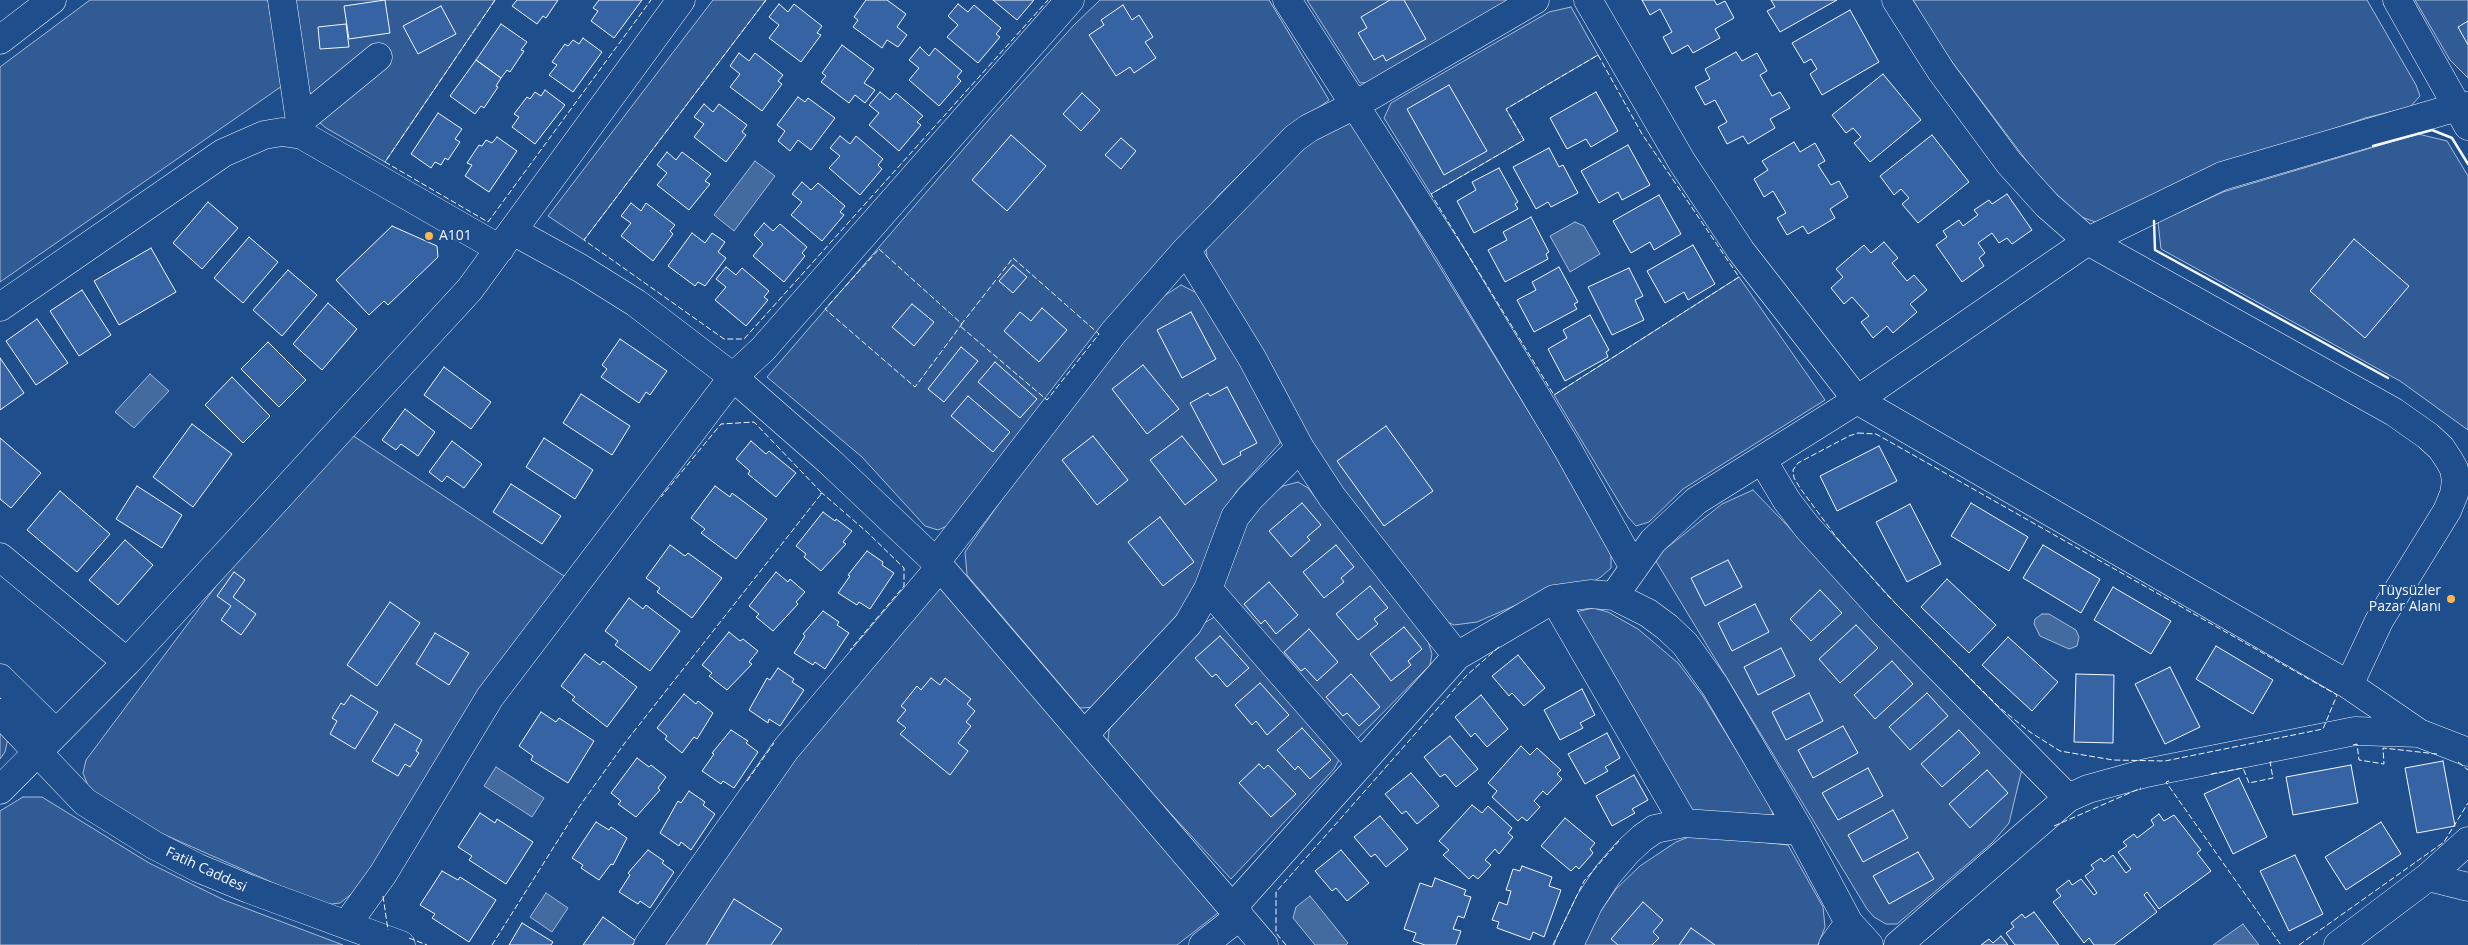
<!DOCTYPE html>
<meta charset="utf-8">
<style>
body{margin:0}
canvas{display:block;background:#1f4e8c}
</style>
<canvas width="2468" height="945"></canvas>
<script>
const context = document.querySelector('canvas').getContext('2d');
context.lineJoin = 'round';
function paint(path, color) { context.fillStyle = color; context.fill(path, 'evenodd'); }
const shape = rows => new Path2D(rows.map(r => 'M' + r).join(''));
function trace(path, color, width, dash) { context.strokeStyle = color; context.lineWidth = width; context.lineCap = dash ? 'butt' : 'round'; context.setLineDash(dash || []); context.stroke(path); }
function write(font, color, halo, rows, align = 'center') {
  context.font = font + ' "Open Sans",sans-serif'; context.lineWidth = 4; context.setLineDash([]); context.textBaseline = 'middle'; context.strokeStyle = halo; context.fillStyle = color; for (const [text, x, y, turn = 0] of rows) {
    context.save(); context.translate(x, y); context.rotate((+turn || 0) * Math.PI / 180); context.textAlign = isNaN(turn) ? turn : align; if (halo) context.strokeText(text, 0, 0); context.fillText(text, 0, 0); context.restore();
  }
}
const green = shape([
 [90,0,268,0,282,86,0,282,0,67,90,0],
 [292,0,495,0,385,162,326,128,313,117,292,0],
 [713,0,766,0,584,240,548,216,713,0],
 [1100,0,1269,0,1329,100,1274,140,1219,195,1099,334,947,526,938,530,925,526,862,457,767,377,992,116,1074,25,1100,0],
 [1307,0,1508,0,1371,82,1360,83,1307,0],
 [1913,0,2367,0,2416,85,2420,96,2410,107,2365,118,2273,150,2098,223,2076,215,2032,168,1940,46,1913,0],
 [2415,0,2468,0,2468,78,2450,60,2415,0],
 [1571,7,1598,55,1506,109,1524,140,1431,194,1384,118,1391,103,1549,12,1571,7],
 [1350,121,1551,448,1611,555,1611,568,1601,577,1589,584,1551,590,1477,622,1454,625,1441,619,1295,427,1207,257,1205,239,1314,136,1350,121],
 [2418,134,2447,141,2468,176,2468,430,2400,381,2161,249,2158,222,2223,192,2418,134],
 [1739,277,1825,400,1683,489,1649,522,1636,526,1628,517,1554,395,1739,277],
 [1181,285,1199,294,1280,432,1280,443,1236,492,1221,516,1206,564,1189,599,1167,628,1096,707,1080,708,967,575,965,552,1028,462,1121,340,1164,296,1181,285],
 [352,435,567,578,373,868,354,892,340,903,323,905,154,830,90,791,83,773,86,760,240,554,352,435],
 [1298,482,1308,488,1428,641,1432,654,1430,665,1355,741,1219,591,1243,529,1267,498,1283,486,1298,482],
 [1753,490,2022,769,2009,823,1992,843,1897,924,1886,924,1874,917,1867,909,1654,558,1722,504,1753,490],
 [941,587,1218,913,1177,945,660,945,785,769,941,587],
 [1593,608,1608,612,1638,629,1678,663,1703,696,1770,805,1773,815,1764,818,1738,820,1688,809,1576,612,1593,608],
 [1216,616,1340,758,1334,769,1231,879,1115,753,1108,740,1109,730,1118,715,1189,632,1216,616],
 [0,718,8,738,5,752,0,759,0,718],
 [23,797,42,797,149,863,224,900,343,945,0,945,0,811,23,797],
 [1694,835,1788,845,1823,907,1825,927,1818,945,1584,945,1598,915,1616,889,1640,866,1676,842,1694,835]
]);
paint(green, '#305b95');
trace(green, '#a8bbd7', 1);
const water = shape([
 [755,161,775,176,734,231,714,215,755,161],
 [1575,222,1584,226,1600,254,1570,272,1550,236,1575,222],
 [150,374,169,391,134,428,115,412,150,374],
 [2042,614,2049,614,2076,630,2079,637,2077,646,2069,649,2040,636,2034,624,2035,619,2042,614],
 [496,767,544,798,532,817,484,786,496,767],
 [546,893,568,908,552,932,530,917,546,893],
 [1310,896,1348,943,1346,945,1315,945,1293,918,1296,907,1310,896],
 [2243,924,2259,945,2213,945,2243,924]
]);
paint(water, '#446ba0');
trace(water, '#a8bbd7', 1);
const building = shape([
 [385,0,390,33,349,39,344,6,385,0],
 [517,0,558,0,546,18,543,16,537,24,512,6,517,0],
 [599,0,642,0,614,38,591,21,598,11,593,8,599,0],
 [866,0,887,0,906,14,897,27,907,35,898,47,887,40,882,48,853,27,858,20,854,17,866,0],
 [993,0,1034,0,1017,20,993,0],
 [1390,0,1404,0,1426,39,1386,61,1383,55,1374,60,1358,33,1367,28,1361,17,1390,0],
 [1642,0,1714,0,1717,5,1725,1,1734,18,1715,29,1720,38,1693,53,1688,45,1672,54,1663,37,1672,32,1660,9,1650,15,1642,0],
 [1771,0,1837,0,1780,32,1767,11,1775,7,1771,0],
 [779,4,788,12,794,4,822,26,817,33,821,35,801,62,769,38,779,25,769,17,779,4],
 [958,4,968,12,974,5,1001,28,996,34,1000,37,978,63,947,37,958,25,948,16,958,4],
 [1123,5,1132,20,1139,15,1153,37,1145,42,1156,58,1134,73,1130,67,1116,76,1089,35,1104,25,1101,20,1123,5],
 [441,6,456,34,418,54,403,26,441,6],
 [1850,10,1879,62,1822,95,1810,74,1817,69,1811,59,1804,63,1792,43,1850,10],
 [2468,21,2468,45,2458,27,2468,21],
 [346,24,349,47,320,49,318,27,346,24],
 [501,24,527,42,521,50,524,51,510,72,507,70,501,78,476,60,501,24],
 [583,38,602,52,573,92,549,75,557,65,552,62,565,44,568,46,573,40,579,44,583,38],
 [842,45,874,69,864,83,875,90,865,103,855,95,849,103,821,82,826,76,822,73,842,45],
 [920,47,929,56,935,48,962,71,957,77,961,81,939,106,909,80,919,68,909,60,920,47],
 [1736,52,1742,61,1757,53,1767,71,1760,75,1772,96,1780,92,1790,108,1770,119,1775,128,1748,144,1743,136,1727,144,1718,127,1727,122,1715,100,1705,105,1695,87,1710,79,1705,69,1736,52],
 [739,53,749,61,755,53,783,75,778,81,782,84,762,111,730,87,740,74,730,66,739,53],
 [476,60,501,78,496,86,498,87,484,108,481,106,475,114,450,96,476,60],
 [1883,74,1921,120,1870,162,1854,143,1861,137,1853,128,1846,133,1832,115,1883,74],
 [1449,85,1487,151,1444,175,1407,109,1449,85],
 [545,90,565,105,535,144,512,127,519,117,514,114,527,97,530,99,535,92,541,96,545,90],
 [880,92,890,100,896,93,923,116,917,122,921,125,899,151,869,125,879,113,869,105,880,92],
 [1596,92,1618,131,1591,147,1586,139,1567,149,1550,118,1596,92],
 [1082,93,1100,110,1081,131,1063,114,1082,93],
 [798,97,805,102,808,98,835,118,811,150,798,140,790,151,778,141,785,131,777,125,798,97],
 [704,104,713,112,719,104,747,125,742,132,746,135,726,162,694,137,704,124,694,117,704,104],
 [438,113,462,129,455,139,460,142,448,160,445,158,441,165,435,162,431,168,411,154,438,113],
 [1011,135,1046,166,1007,211,972,180,1011,135],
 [1932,135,1969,182,1918,223,1902,204,1909,198,1901,189,1894,195,1880,176,1932,135],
 [840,136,850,144,856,136,883,159,878,165,882,169,860,195,829,168,840,156,830,148,840,136],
 [497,137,517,151,489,192,465,176,472,165,467,163,479,145,482,146,486,140,492,143,497,137],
 [1121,138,1136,151,1121,169,1105,155,1121,138],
 [1794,142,1800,152,1815,143,1825,161,1818,165,1831,185,1839,181,1848,197,1830,209,1835,218,1808,234,1803,226,1787,235,1777,218,1786,213,1773,191,1764,197,1754,179,1768,170,1762,161,1794,142],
 [1628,145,1650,185,1622,200,1618,192,1599,203,1581,171,1628,145],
 [1549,148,1559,167,1563,165,1578,193,1551,207,1548,202,1536,209,1513,167,1549,148],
 [667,152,676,160,682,152,711,174,705,181,710,184,689,210,657,185,667,173,657,165,667,152],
 [1499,168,1518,202,1515,204,1518,209,1474,233,1457,201,1476,190,1472,182,1499,168],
 [802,182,811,190,818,183,845,206,840,212,844,215,822,241,791,215,802,202,792,194,802,182],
 [2007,194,2032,230,2012,244,2007,238,1999,243,1992,233,1978,243,1985,253,1979,258,1984,266,1962,282,1936,245,1947,237,1943,231,1959,220,1963,226,1978,215,1974,210,1989,200,1992,204,2007,194],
 [1659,195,1681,234,1654,250,1650,242,1631,253,1613,221,1659,195],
 [208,202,238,228,202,269,173,243,208,202],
 [631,203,641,211,646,203,675,225,670,231,673,234,653,261,621,236,631,223,621,216,631,203],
 [1531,217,1549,252,1546,254,1548,259,1505,282,1488,250,1507,240,1503,232,1531,217],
 [764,223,773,231,780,224,807,247,802,253,805,256,784,282,753,256,763,244,754,235,764,223],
 [392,226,437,246,438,257,388,305,384,301,369,315,336,280,392,226],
 [692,233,705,243,712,233,725,242,718,252,726,258,705,286,698,282,695,286,668,266,692,233],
 [249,237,278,262,243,303,214,278,249,237],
 [2354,239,2409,286,2365,338,2310,291,2354,239],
 [1884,242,1898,258,1892,263,1907,281,1914,275,1927,290,1910,304,1917,312,1893,333,1887,326,1873,338,1861,322,1869,316,1852,297,1844,304,1831,288,1843,277,1836,269,1864,245,1871,253,1884,242],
 [1693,245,1715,284,1688,300,1684,292,1665,303,1647,271,1693,245],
 [151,248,176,292,119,325,94,281,151,248],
 [1013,265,1027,277,1013,293,999,281,1013,265],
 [726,267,736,275,742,268,769,291,764,297,768,300,746,326,715,300,726,287,716,279,726,267],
 [1559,267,1578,302,1574,304,1577,309,1534,332,1517,300,1536,290,1532,282,1559,267],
 [1629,268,1643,296,1635,300,1644,320,1612,335,1588,287,1629,268],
 [288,270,317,295,282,336,253,310,288,270],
 [82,290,111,335,79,356,50,311,82,290],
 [328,303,357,329,322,370,293,344,328,303],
 [912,304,934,322,914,346,892,327,912,304],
 [1042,308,1067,330,1039,362,1004,331,1020,312,1031,321,1042,308],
 [1191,312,1216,359,1182,378,1157,330,1191,312],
 [1590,315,1609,350,1606,352,1608,357,1565,381,1548,349,1567,338,1563,330,1590,315],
 [37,319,68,363,36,385,6,341,37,319],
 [620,339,667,371,650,395,646,392,639,403,601,377,607,369,602,365,620,339],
 [268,342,306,380,279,407,241,369,268,342],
 [961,347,978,361,944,402,928,389,961,347],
 [0,358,24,393,0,410,0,358],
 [995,362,1037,399,1020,418,978,382,995,362],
 [1143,365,1179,409,1147,434,1112,389,1143,365],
 [444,367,491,402,471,429,424,395,444,367],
 [232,377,270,416,243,443,205,405,232,377],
 [1227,387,1257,443,1240,452,1241,455,1223,465,1190,403,1208,393,1210,396,1227,387],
 [581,394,630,426,612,455,563,423,581,394],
 [968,396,1010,432,993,452,951,416,968,396],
 [405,409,435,432,418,456,401,444,396,450,382,440,405,409],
 [192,424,232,454,193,507,153,477,192,424],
 [1386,426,1433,491,1384,526,1337,461,1386,426],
 [1093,436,1128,480,1097,505,1062,460,1093,436],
 [1182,436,1217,480,1185,505,1150,460,1182,436],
 [0,438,41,473,11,508,0,499,0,438],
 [544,438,593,470,575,499,526,467,544,438],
 [452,441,482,464,464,488,447,476,442,482,429,472,452,441],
 [751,441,766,454,769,451,796,473,776,497,748,474,750,471,736,459,751,441],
 [1879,446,1897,481,1837,511,1820,476,1879,446],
 [511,484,561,516,542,544,493,512,511,484],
 [137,486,182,515,162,548,116,519,137,486],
 [715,486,730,497,732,493,767,519,736,559,701,533,705,529,691,518,715,486],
 [60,491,110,534,77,572,27,530,60,491],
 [1302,503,1321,525,1307,537,1310,540,1291,557,1269,531,1302,503],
 [1971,503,2028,537,2009,571,1951,536,1971,503],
 [1910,504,1941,564,1907,582,1876,522,1910,504],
 [823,512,835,521,836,519,852,531,843,542,846,544,821,571,804,557,806,554,796,546,823,512],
 [1160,517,1194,562,1163,586,1128,542,1160,517],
 [125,540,153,565,118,605,89,580,125,540],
 [670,545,685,556,688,553,722,578,692,618,657,592,660,588,646,578,670,545],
 [1336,545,1354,567,1341,578,1344,582,1324,598,1303,572,1336,545],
 [2043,545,2100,579,2081,613,2023,578,2043,545],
 [867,551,883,562,882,565,894,573,870,609,859,602,857,605,838,593,850,576,848,575,867,551],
 [1728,560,1742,587,1705,606,1691,578,1728,560],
 [234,572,245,580,233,597,256,614,241,635,221,620,231,606,217,596,234,572],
 [776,572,788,582,790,579,805,592,796,602,798,604,773,631,756,617,759,614,749,606,776,572],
 [1947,579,1996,625,1969,653,1921,607,1947,579],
 [1269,582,1298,615,1276,634,1265,620,1261,624,1244,604,1269,582],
 [1370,586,1388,608,1374,619,1378,624,1358,640,1336,614,1370,586],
 [2113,587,2171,621,2151,654,2094,620,2113,587],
 [1820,590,1842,613,1811,641,1790,619,1820,590],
 [629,598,643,609,646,605,680,631,650,671,615,645,618,641,605,631,629,598],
 [390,602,420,623,377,686,347,665,390,602],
 [1755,604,1769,632,1732,651,1718,623,1755,604],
 [823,611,839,622,837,625,849,633,825,669,815,662,813,665,794,653,805,636,803,634,823,611],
 [1856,625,1878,648,1840,683,1819,659,1856,625],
 [1404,627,1422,649,1408,661,1411,665,1391,681,1370,654,1404,627],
 [1309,629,1338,662,1317,681,1305,668,1301,671,1284,652,1309,629],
 [729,632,740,641,743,639,758,651,749,662,752,664,727,690,709,676,712,673,702,665,729,632],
 [435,633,469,653,449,685,416,664,435,633],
 [1220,636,1249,668,1227,687,1216,674,1212,677,1195,658,1220,636],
 [2008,637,2058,682,2032,711,1982,665,2008,637],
 [2216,646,2273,680,2253,714,2196,679,2216,646],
 [1781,648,1795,676,1758,695,1744,667,1781,648],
 [585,654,600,665,603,661,637,687,607,727,572,700,575,697,561,686,585,654],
 [1518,655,1545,688,1524,706,1512,693,1509,696,1492,676,1518,655],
 [1892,661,1913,684,1875,719,1854,695,1892,661],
 [2170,667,2200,727,2165,744,2135,684,2170,667],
 [778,668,794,679,792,682,804,690,780,726,769,719,768,723,749,710,767,678,770,680,778,668],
 [1351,674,1380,707,1359,726,1347,713,1343,716,1326,697,1351,674],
 [2076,674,2114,675,2113,743,2074,742,2076,674],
 [931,678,940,685,945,678,971,699,967,704,975,711,966,722,971,726,958,743,968,751,950,775,900,734,906,728,897,721,906,710,901,706,917,686,921,690,931,678],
 [1260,683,1289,715,1267,735,1256,721,1252,725,1235,705,1260,683],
 [1582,689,1595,715,1580,723,1583,728,1560,740,1544,710,1582,689],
 [1809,693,1823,721,1786,740,1772,712,1809,693],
 [1927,693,1948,716,1910,750,1889,727,1927,693],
 [684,694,696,704,698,701,713,713,697,739,694,737,682,753,665,739,667,736,657,728,684,694],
 [351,695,378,712,355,749,330,734,337,721,332,718,341,703,344,705,351,695],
 [1481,695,1508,729,1487,747,1475,733,1471,737,1455,717,1481,695],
 [541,712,556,722,559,718,594,741,568,783,531,760,533,756,519,746,541,712],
 [395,724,422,740,416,751,419,753,410,767,405,764,398,776,372,761,395,724],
 [1843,726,1858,753,1813,778,1798,750,1843,726],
 [1302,728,1331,760,1310,779,1298,766,1295,770,1277,750,1302,728],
 [731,730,748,741,746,743,758,752,734,788,723,781,721,784,702,771,714,754,712,753,731,730],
 [1959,730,1980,753,1942,787,1921,764,1959,730],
 [1607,733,1620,758,1605,767,1608,771,1585,784,1568,754,1607,733],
 [1450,736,1478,769,1456,787,1445,774,1440,777,1424,757,1450,736],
 [1521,746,1530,755,1537,748,1561,770,1557,774,1562,779,1547,795,1543,791,1534,801,1540,807,1527,821,1522,817,1518,821,1492,797,1497,791,1488,783,1521,746],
 [637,758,649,767,651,765,666,777,658,788,660,790,636,817,618,804,621,801,611,793,637,758],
 [2443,761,2455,826,2417,833,2405,768,2443,761],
 [1259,764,1264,769,1268,765,1296,794,1271,817,1239,783,1259,764],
 [2351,765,2358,803,2293,815,2286,777,2351,765],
 [1868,768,1883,796,1838,820,1822,793,1868,768],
 [1987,770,2008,793,1970,828,1949,804,1987,770],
 [1411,773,1439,806,1417,824,1406,811,1402,814,1385,794,1411,773],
 [1634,775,1648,800,1632,809,1635,813,1612,826,1596,796,1634,775],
 [2239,778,2267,837,2233,854,2204,794,2239,778],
 [689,791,705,802,703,805,715,814,691,850,681,842,679,846,660,833,678,801,681,803,689,791],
 [1472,805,1482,813,1488,806,1512,828,1508,833,1513,837,1499,854,1495,849,1485,860,1491,865,1478,879,1473,875,1469,879,1443,855,1449,850,1439,841,1472,805],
 [1893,810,1908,838,1863,862,1848,835,1893,810],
 [480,813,495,823,497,819,533,842,506,884,469,860,472,856,458,847,480,813],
 [2159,814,2164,821,2174,815,2201,850,2197,853,2211,871,2159,909,2147,892,2144,895,2157,912,2114,945,2094,945,2089,938,2084,943,2053,902,2061,896,2056,890,2069,880,2072,885,2081,879,2094,895,2097,893,2085,876,2094,869,2091,865,2101,858,2104,862,2113,855,2126,873,2131,869,2118,852,2127,846,2123,842,2134,834,2137,838,2154,825,2151,820,2159,814],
 [1380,816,1408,849,1386,867,1375,854,1371,857,1354,837,1380,816],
 [1565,818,1595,843,1590,849,1593,853,1579,869,1576,866,1571,871,1541,846,1565,818],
 [596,822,609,830,611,827,627,838,613,865,611,864,599,880,581,868,583,865,572,858,596,822],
 [2381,822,2401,854,2346,890,2325,857,2381,822],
 [648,850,664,861,662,863,674,872,650,908,640,901,638,904,619,892,630,875,628,873,648,850],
 [1341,850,1369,883,1347,901,1336,888,1332,891,1315,871,1341,850],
 [1918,852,1934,879,1889,904,1873,876,1918,852],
 [2295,855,2323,914,2289,931,2260,871,2295,855],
 [1522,866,1552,877,1549,886,1561,890,1544,937,1533,932,1530,940,1497,928,1499,922,1492,920,1499,902,1507,905,1511,891,1506,890,1513,869,1520,871,1522,866],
 [442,871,458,880,460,877,496,900,469,942,432,918,435,914,420,905,442,871],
 [1435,878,1466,890,1464,895,1471,897,1464,918,1458,916,1453,929,1461,931,1456,945,1425,945,1413,941,1416,933,1404,929,1420,883,1432,887,1435,878],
 [734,899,782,929,771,945,706,945,734,899],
 [1643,902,1663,920,1653,932,1659,938,1652,945,1618,945,1611,939,1643,902],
 [2034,912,2059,945,2015,945,2006,933,2014,927,2011,923,2022,914,2025,918,2034,912],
 [603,917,636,941,632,945,583,945,603,917],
 [522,923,553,942,551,945,509,945,522,923],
 [1691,928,1715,945,1679,945,1691,928],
 [2001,936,2008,945,1981,945,1989,939,1993,943,2001,936]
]);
paint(building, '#3563a3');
trace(building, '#f2f6ff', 1);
const minor = shape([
 [282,0,302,135],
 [1287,0,1450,253,1567,448,1634,568],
 [1588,0,1682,162,1741,251,1857,400,2349,685,2419,733],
 [2397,0,2468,126],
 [300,121,378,57],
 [513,231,580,268,636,303,733,377,763,349,1070,0],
 [1186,250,1252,358,1300,448,1332,497,1457,656],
 [0,307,223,153,264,135,282,132,302,135,500,249],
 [1763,461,1787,501,1807,527,1886,614,2068,798],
 [0,557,127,662,0,790],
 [936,562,1114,332,1186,250,1295,138,1309,128,1355,105,1535,0],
 [1208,589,1361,764],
 [1614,596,1653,541,1696,501,1857,400,2088,241,2047,205,2009,163,1941,71,1896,0],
 [1554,599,1590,594,1614,596,1648,613,1667,627,1685,644,1715,686,1800,831,1849,923,1869,945],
 [127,662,470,289,681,0],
 [0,678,56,733],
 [2349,685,2379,621,2447,511,2454,494,2456,481,2454,469,2449,460,2441,448,2428,436,2394,412,2088,241,2222,176,2457,107,2468,106],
 [0,713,85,802,154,845,198,868,249,889,401,945],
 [1084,735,1188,624,1208,589,1235,517,1250,498,1300,448],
 [2428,877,2468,887],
 [1233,907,1457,656,1554,599,1684,823,1800,831],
 [347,924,383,874,490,697,733,377,829,461,936,562,1264,945],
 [648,945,786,749,940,567],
 [1203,945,1240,916],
 [1569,945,1589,903,1608,874,1627,852,1642,838,1655,829,1684,823],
 [1833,945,1849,923],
 [1898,945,2068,798,2088,789,2146,773,2355,731,2419,733,2468,752],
 [2338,945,2428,877,2468,841]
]);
const major = shape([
 [0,40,52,0]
]);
trace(minor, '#f2f6ff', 29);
trace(major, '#f2f6ff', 29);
trace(minor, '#1f4e8c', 28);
trace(major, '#1f4e8c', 28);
trace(shape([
 [495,0,385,162,488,222,651,0],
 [766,0,584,240,724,339,744,339,1048,0],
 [1598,55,1642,134,1739,277,1554,395,1431,194,1524,140,1506,109,1598,55],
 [879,249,962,324,915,387,825,309,879,249],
 [1013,258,1099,334,1047,400,960,326,1013,258],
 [1858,433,1876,434,2337,695,2323,729,2165,761,2113,760,2060,751,2030,732,2000,708,1888,596,1837,538,1800,488,1794,478,1793,470,1798,463,1849,436,1858,433],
 [820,494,822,493,867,532,904,568,904,586,850,650],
 [2353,745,2357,744,2359,760,2384,764,2383,748,2437,754],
 [2458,762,2468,770],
 [2211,774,2243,768,2249,783,2273,778,2270,762,2273,762],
 [747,781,774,743],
 [2169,781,2166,782,2281,945],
 [2054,826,2141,788],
 [383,896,388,930],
 [409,938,427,945],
 [492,945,579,807,624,744,822,493,754,422,721,424,661,497],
 [1286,945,1276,933,1276,892,1466,676,1500,646],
 [1553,945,1584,881,1619,841],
 [2299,945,2444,842,2468,803]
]), '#f2f6ff', 1, [6, 2.5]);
trace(shape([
 [2373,146,2432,130,2452,138,2468,164],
 [2154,221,2155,250,2388,378]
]), '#f2f6ff', 2.5);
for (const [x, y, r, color] of [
 [429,236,5,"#ffb74d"],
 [2451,599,5,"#ffb74d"]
]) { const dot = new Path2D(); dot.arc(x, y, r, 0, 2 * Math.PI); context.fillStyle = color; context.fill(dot); trace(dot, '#1f4e8c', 2); }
write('14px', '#f2f6ff', '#1f4e8c', [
 ["A101",439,236],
 ["Tüysüzler",2441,591,"right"],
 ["Pazar Alanı",2441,607,"right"]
], 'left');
write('14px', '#f2f6ff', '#1f4e8c', [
 ["Fatih Caddesi",206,870,25]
]);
</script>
